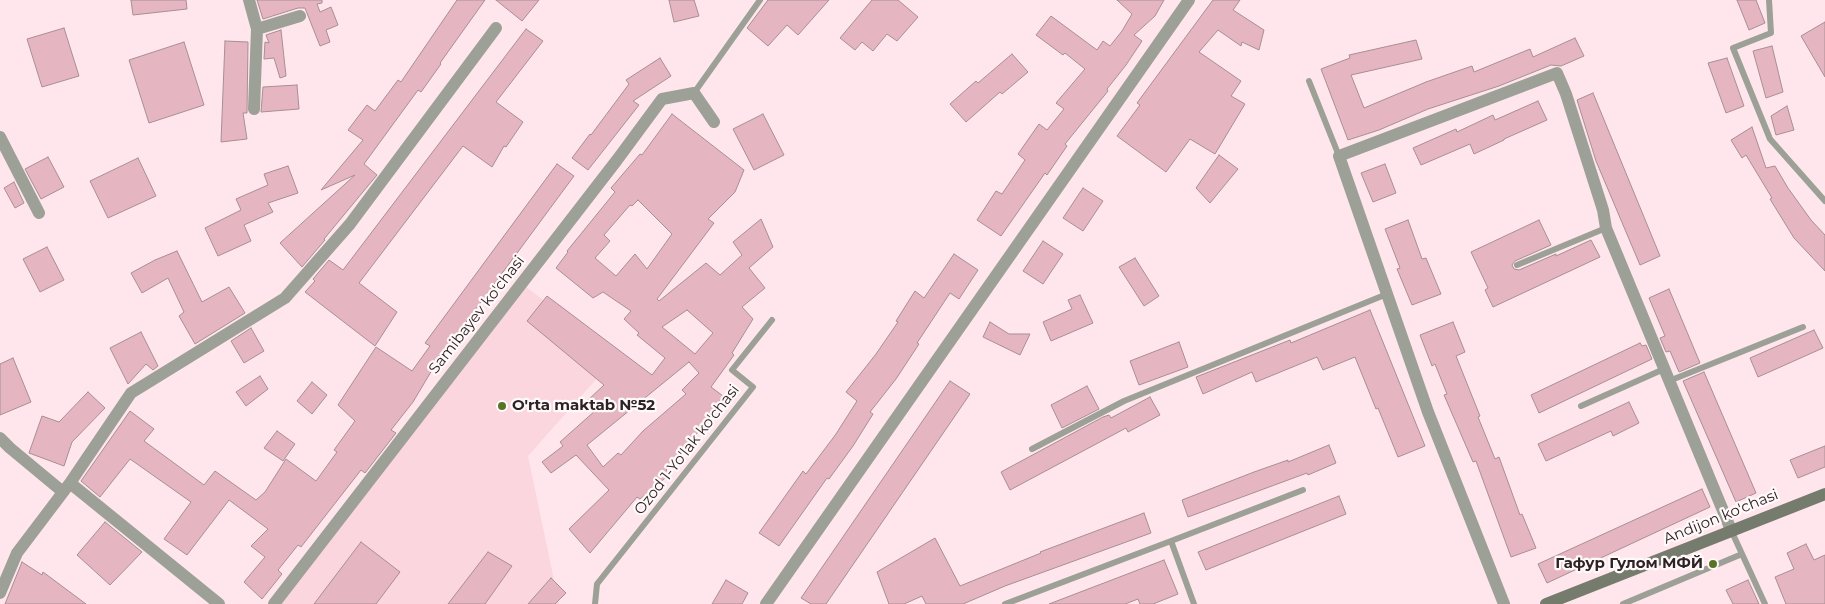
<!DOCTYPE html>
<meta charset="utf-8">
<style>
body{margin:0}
canvas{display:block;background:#fee6ec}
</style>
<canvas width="1825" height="604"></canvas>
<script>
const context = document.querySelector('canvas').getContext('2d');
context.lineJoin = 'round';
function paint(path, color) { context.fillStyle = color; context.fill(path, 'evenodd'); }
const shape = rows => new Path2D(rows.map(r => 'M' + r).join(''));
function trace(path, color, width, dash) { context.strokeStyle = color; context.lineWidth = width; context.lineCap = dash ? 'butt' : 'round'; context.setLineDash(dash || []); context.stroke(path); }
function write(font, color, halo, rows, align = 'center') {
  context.font = font + ' Montserrat,sans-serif'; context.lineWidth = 4.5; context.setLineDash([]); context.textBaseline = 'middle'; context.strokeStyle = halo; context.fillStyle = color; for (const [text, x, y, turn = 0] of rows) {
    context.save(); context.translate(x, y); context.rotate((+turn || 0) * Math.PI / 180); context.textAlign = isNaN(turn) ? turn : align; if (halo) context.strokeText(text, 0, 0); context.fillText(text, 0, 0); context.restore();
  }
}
paint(shape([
 [525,286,616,357,528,456,559,604,279,604]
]), '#fbd6de');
const building = shape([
 [131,0,186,0,187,9,133,15,131,0],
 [257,0,322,0,322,3,317,4,320,12,331,7,338,25,326,30,330,42,320,46,305,8,298,8,263,19,257,0],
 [457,0,485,0,440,63,441,64,421,92,418,90,364,164,377,175,324,239,325,240,302,267,280,243,355,175,321,190,363,140,348,130,367,105,375,111,398,80,401,82,457,0],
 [496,0,539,0,522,21,496,0],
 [669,0,694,0,699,16,674,22,669,0],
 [768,0,829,0,798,35,787,25,768,46,747,28,768,0],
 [872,0,898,0,918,17,897,41,887,34,873,51,862,42,855,50,840,38,872,0],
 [1117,0,1164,0,1155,16,1134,35,1142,41,1126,65,1107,89,1108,91,1065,144,1067,146,1047,175,1045,173,1001,236,977,220,996,191,1002,194,1025,160,1018,154,1039,124,1047,130,1064,109,1056,103,1085,69,1065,53,1063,55,1036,35,1051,16,1097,50,1103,41,1110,46,1122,31,1132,14,1117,0],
 [1213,0,1240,0,1233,10,1264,30,1259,50,1242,42,1241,46,1218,30,1199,52,1241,81,1231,96,1245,104,1215,154,1190,139,1166,172,1117,136,1140,105,1137,103,1213,0],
 [1737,0,1756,0,1765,23,1749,30,1737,0],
 [1825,22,1825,77,1801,36,1825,22],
 [64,28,79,76,42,87,27,39,64,28],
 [526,29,543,41,496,102,523,122,506,147,504,146,492,167,463,146,359,283,397,312,375,346,305,292,315,281,313,279,329,260,343,270,526,29],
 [281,30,286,76,280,78,274,58,264,59,265,42,269,43,266,35,281,30],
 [1575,38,1584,56,1561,66,1551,65,1499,86,1428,109,1379,130,1348,140,1321,69,1350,58,1349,55,1416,40,1422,59,1351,75,1364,108,1426,82,1472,66,1474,72,1530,49,1533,57,1575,38],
 [225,41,248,42,247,113,243,113,247,139,221,142,225,41],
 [184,42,204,105,149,123,129,60,184,42],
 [1772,46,1783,92,1766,98,1753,51,1772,46],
 [1012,54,1028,72,1002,94,1000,92,966,122,950,104,976,81,978,83,1012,54],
 [660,58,671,76,633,101,639,105,588,170,572,158,590,134,591,135,629,84,626,80,660,58],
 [1727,58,1744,106,1726,113,1708,63,1727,58],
 [297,85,299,109,261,112,263,87,297,85],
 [1593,93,1660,256,1640,265,1596,161,1577,100,1593,93],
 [1538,101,1547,120,1504,139,1504,140,1474,154,1470,144,1421,165,1413,148,1456,129,1457,132,1493,115,1495,120,1538,101],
 [1787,106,1794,130,1776,135,1771,116,1787,106],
 [672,114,744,170,735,192,708,219,714,223,657,299,659,301,706,263,720,275,742,255,733,242,761,219,773,247,749,268,765,288,742,307,753,319,732,353,734,355,711,387,723,396,700,433,698,432,666,470,670,474,640,499,637,497,590,553,569,529,609,490,576,455,551,473,542,462,563,446,560,442,596,410,588,400,604,385,527,321,547,296,652,375,665,358,637,335,639,333,624,319,631,311,603,292,593,298,556,268,568,252,567,251,615,192,611,188,640,154,642,155,672,114],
 [638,200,672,234,647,269,635,254,616,276,595,258,610,241,604,235,630,205,632,206,638,200],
 [687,310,713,333,695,354,662,327,687,310],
 [689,362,699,373,682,390,686,394,643,431,621,455,618,453,603,467,587,445,689,362],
 [763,114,784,155,754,170,733,129,763,114],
 [1752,127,1766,168,1775,166,1788,188,1811,220,1825,235,1825,271,1794,238,1770,199,1772,198,1746,155,1742,158,1731,140,1752,127],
 [1219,155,1238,169,1210,203,1196,188,1219,155],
 [48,157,64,187,41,199,25,169,48,157],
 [138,158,156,196,108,218,90,181,138,158],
 [557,164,574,176,438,360,413,402,391,430,396,433,365,473,361,470,301,547,298,545,278,570,282,574,262,599,244,582,265,557,251,546,268,529,229,500,187,555,164,539,191,502,130,459,100,497,81,481,130,411,154,429,144,441,204,485,215,471,256,500,265,492,286,459,316,481,337,452,334,450,355,421,338,405,376,347,412,371,430,346,425,343,557,164],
 [1385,164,1396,193,1373,202,1361,173,1385,164],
 [288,166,298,193,268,203,273,212,244,225,251,241,218,256,205,228,241,210,236,199,268,185,264,174,288,166],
 [14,182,24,203,15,208,4,188,14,182],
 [1083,188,1103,201,1083,231,1063,218,1083,188],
 [1408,220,1422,259,1426,258,1441,294,1412,305,1397,269,1400,268,1385,229,1408,220],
 [1539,220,1551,245,1515,261,1512,265,1514,269,1519,270,1556,254,1556,256,1591,240,1600,257,1493,307,1485,290,1488,288,1471,252,1539,220],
 [1043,241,1063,254,1043,284,1023,271,1043,241],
 [47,247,64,280,40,292,23,259,47,247],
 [177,251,202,302,229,287,245,313,195,344,179,316,184,312,168,278,142,293,131,273,155,260,177,251],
 [954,254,978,270,959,299,950,293,917,343,919,344,896,379,870,412,873,414,853,446,829,479,827,478,779,546,759,533,803,471,806,474,836,434,857,401,846,392,876,354,898,322,896,321,915,291,924,298,954,254],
 [1135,258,1159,296,1144,306,1119,267,1135,258],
 [1669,289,1700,363,1679,372,1670,351,1666,352,1660,338,1665,336,1649,298,1669,289],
 [1080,295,1093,323,1051,341,1043,322,1072,309,1068,300,1080,295],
 [1370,310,1425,446,1398,457,1378,408,1376,409,1355,357,1323,370,1317,357,1256,382,1252,372,1203,394,1196,377,1290,340,1291,343,1370,310],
 [990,322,1009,334,1030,334,1020,355,983,337,990,322],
 [1453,322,1465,352,1456,356,1480,416,1478,417,1495,459,1499,457,1520,515,1522,514,1536,548,1511,557,1476,461,1473,462,1444,395,1447,394,1435,364,1432,366,1420,335,1453,322],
 [251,328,264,351,244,363,231,341,251,328],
 [1814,330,1823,348,1758,377,1750,358,1814,330],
 [141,332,158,366,153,370,146,364,128,384,110,348,141,332],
 [1179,342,1188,367,1139,385,1130,361,1179,342],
 [1640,343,1642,346,1646,345,1652,359,1539,413,1531,395,1640,343],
 [13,358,31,402,0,415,0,364,13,358],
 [1704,372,1756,493,1736,502,1683,381,1704,372],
 [260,376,268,389,246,406,236,392,260,376],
 [950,381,970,394,826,604,811,604,801,598,950,381],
 [312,382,327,395,312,414,297,401,312,382],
 [1087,386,1099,409,1062,428,1051,405,1087,386],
 [88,392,105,408,72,442,64,466,29,453,42,416,59,422,88,392],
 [1150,397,1160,415,1128,432,1126,428,1010,490,1001,472,1103,417,1109,415,1111,418,1150,397],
 [1629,402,1639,423,1613,436,1611,431,1546,461,1538,444,1629,402],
 [277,431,295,444,283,461,264,448,277,431],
 [1329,445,1336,463,1308,475,1307,473,1188,517,1182,500,1254,472,1288,460,1288,462,1329,445],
 [1825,446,1825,467,1798,478,1790,460,1825,446],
 [1702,489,1710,507,1547,583,1538,564,1702,489],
 [1339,496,1346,514,1206,570,1198,552,1339,496],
 [1144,513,1151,533,1005,586,963,604,926,604,922,596,904,604,889,604,877,572,935,538,960,586,1041,553,1040,552,1144,513],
 [105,522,142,552,110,585,77,555,105,522],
 [361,542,400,572,376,604,314,604,361,542],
 [1806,544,1814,560,1825,555,1825,604,1786,604,1775,577,1794,569,1787,553,1806,544],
 [488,552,512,566,485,604,448,604,488,552],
 [1164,560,1178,594,1153,604,1140,604,1138,599,1125,604,1049,604,1164,560],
 [22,562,42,575,43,572,86,604,5,604,22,562],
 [551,578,566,593,555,604,528,604,551,578],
 [726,580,748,593,742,604,712,604,726,580],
 [1748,580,1759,604,1733,604,1726,590,1748,580]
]);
paint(building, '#e5b6c1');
trace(building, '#a88e94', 1);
trace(shape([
 [1769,0,1771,33,1733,48,1770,139,1825,201],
 [1309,81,1339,156],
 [694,93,760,0],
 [1517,265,1606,228],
 [1669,381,1803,327],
 [1581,406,1664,369],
 [1032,449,1124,401,1387,294],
 [1731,530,1765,604],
 [1171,541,1303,490],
 [595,604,597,584,753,387,732,370,772,320],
 [1005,604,1171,541,1194,604],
 [1623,604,1742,554]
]), '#9ca096', 6);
trace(shape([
 [249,0,257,29,254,109],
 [257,29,300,16],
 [0,137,39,213],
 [0,438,10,448,63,492],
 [70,483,219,604],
 [0,593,17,553,70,483,131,393,285,298,350,224,496,28],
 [274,604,617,160,662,99,694,93,714,122],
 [766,604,1189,0],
 [1504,604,1428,412,1339,156,1557,73,1566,94,1603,210,1606,228,1731,530]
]), '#9ca096', 12);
trace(shape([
 [1546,604,1825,494]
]), '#757b6d', 12);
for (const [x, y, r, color] of [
 [502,406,5,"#597225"],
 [1713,564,5,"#597225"]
]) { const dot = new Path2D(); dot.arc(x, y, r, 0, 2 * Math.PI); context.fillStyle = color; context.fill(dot); trace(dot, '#fff9fa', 2); }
write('15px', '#2d2225', '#fff9fa', [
 ["Samibayev ko'chasi",477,315,-52],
 ["Ozod 1-Yo'lak ko'chasi",687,450,-52],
 ["Andijon ko'chasi",1721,517,-22]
]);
write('bold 15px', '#2d2225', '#fff9fa', [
 ["O'rta maktab №52",512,406],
 ["Гафур Гулом МФЙ",1703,564,"right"]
], 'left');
</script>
